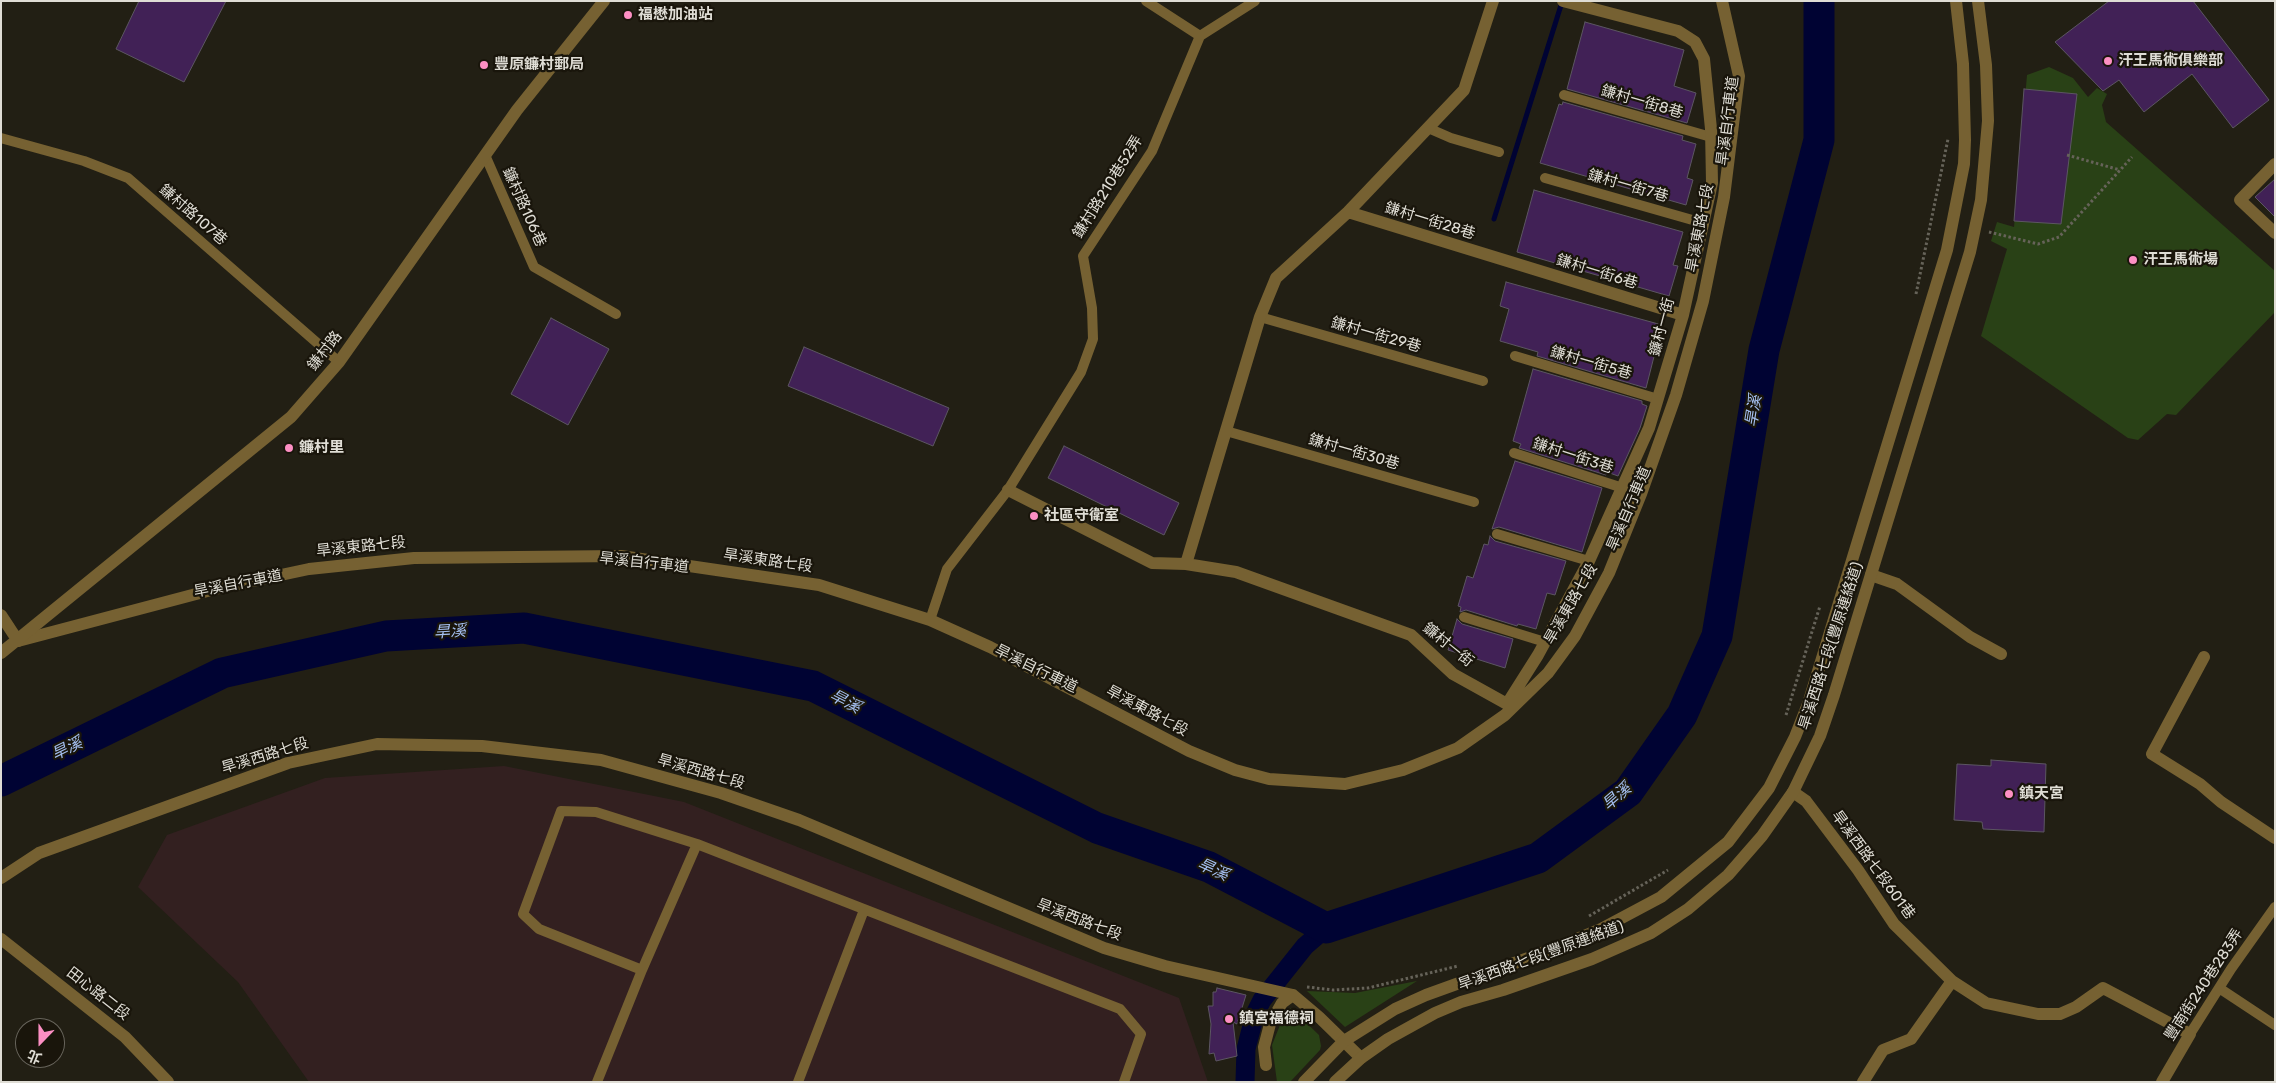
<!DOCTYPE html>
<meta charset="utf-8">
<style>
body{margin:0}
#map{position:relative;width:2276px;height:1083px;overflow:hidden;background:#221f14;font-family:Rubik,"Noto Sans TC",sans-serif}
canvas{display:block}
.frame{position:absolute;inset:0;border:2px solid #dfddd5;pointer-events:none}
.north{position:absolute;left:15px;top:1018px;width:50px;height:50px;box-sizing:border-box;background:#19150b;border:1px solid #68655c;border-radius:50%;rotate:202deg;font-size:14px;font-weight:700;line-height:20px;text-align:center;color:#dfddd5}
.north::after{content:'';display:block;margin:auto;width:18px;height:22px;background:#fc8fc3;clip-path:polygon(50% 0,100% 100%,50% 72%,0 100%)}
</style>
<div id="map">
<canvas width="2276" height="1083"></canvas>
<div class="frame"></div>
<div class="north">北</div>
</div>
<script>
const context = document.querySelector('canvas').getContext('2d');
context.lineJoin = 'round';
function paint(path, color) { context.fillStyle = color; context.fill(path, 'evenodd'); }
const shape = rows => new Path2D(rows.map(r => 'M' + r).join(''));
function trace(path, color, width, dash) { context.strokeStyle = color; context.lineWidth = width; context.lineCap = dash ? 'butt' : 'round'; context.setLineDash(dash || []); context.stroke(path); }
function write(font, color, halo, rows, align = 'center') {
  context.font = font + ' Rubik,"Noto Sans TC",sans-serif'; context.lineWidth = 4.5; context.setLineDash([]); context.textBaseline = 'middle'; context.strokeStyle = halo; context.fillStyle = color; for (const [text, x, y, turn = 0] of rows) {
    context.save(); context.translate(x, y); context.rotate((+turn || 0) * Math.PI / 180); context.textAlign = isNaN(turn) ? turn : align; if (halo) context.strokeText(text, 0, 0); context.fillText(text, 0, 0); context.restore();
  }
}
paint(shape([
 [504,766,684,802,1179,998,1208,1082,309,1082,238,982,138,887,167,835,325,778]
]), '#332020');
paint(shape([
 [2049,67,2073,78,2088,97,2097,88,2107,94,2102,105,2106,122,2275,271,2275,312,2176,415,2167,414,2138,440,2128,438,1981,336,2007,249,1991,241,1997,222,2014,227,2027,75],
 [1417,981,1345,1027,1307,991,1355,993],
 [1291,1008,1319,1035,1321,1046,1320,1050,1290,1082,1277,1082,1272,1045,1282,1020]
]), '#294116');
trace(shape([
 [1494,219,1562,2]
]), '#000333', 5);
trace(shape([
 [1245,1082,1246,1049,1255,1014,1262,1000,1305,946,1326,928]
]), '#000333', 19);
trace(shape([
 [1,781,222,673,386,636,524,628,813,686,1097,828,1209,867,1326,928,1538,858,1628,792,1682,715,1717,636,1764,350,1819,140,1819,1]
]), '#000333', 31);
const building = shape([
 [139,1,226,1,184,82,116,49,139,1],
 [2109,1,2193,1,2269,100,2233,128,2192,74,2144,112,2119,80,2103,91,2055,42,2109,1],
 [1585,22,1684,50,1674,86,1696,93,1687,123,1567,89,1585,22],
 [2024,89,2077,94,2061,224,2014,221,2024,89],
 [1563,102,1683,136,1682,140,1696,144,1687,178,1693,180,1686,205,1540,163,1559,104,1562,105,1563,102],
 [2275,179,2275,217,2255,197,2275,179],
 [1534,190,1683,232,1673,265,1678,266,1669,296,1517,252,1534,190],
 [1506,282,1662,325,1646,388,1537,356,1538,352,1500,341,1509,309,1500,306,1506,282],
 [551,318,609,349,568,425,511,394,551,318],
 [804,347,949,408,933,446,788,386,804,347],
 [1533,369,1642,401,1642,404,1647,406,1640,428,1618,476,1607,472,1606,475,1519,448,1521,444,1513,441,1533,369],
 [1064,446,1179,503,1164,535,1048,478,1064,446],
 [1515,461,1602,488,1582,552,1499,527,1492,529,1515,461],
 [1490,536,1495,541,1566,561,1555,595,1547,593,1536,629,1518,624,1517,626,1466,610,1460,612,1461,607,1458,606,1467,576,1473,578,1484,544,1488,545,1490,536],
 [1457,619,1462,624,1513,639,1505,668,1448,650,1457,619],
 [1991,760,2046,764,2044,832,1983,829,1982,822,1954,820,1957,764,1991,766,1991,760],
 [1217,988,1246,995,1237,1024,1233,1022,1237,1056,1216,1061,1214,1053,1209,1054,1211,1024,1208,1006,1213,1006,1213,992,1216,992,1217,988]
]);
paint(building, '#412156');
trace(building, '#5c5662', 1);
trace(shape([
 [2067,155,2120,170],
 [1989,232,2038,244,2059,237,2132,157],
 [1916,294,1948,139],
 [1786,715,1820,606],
 [1589,916,1668,870],
 [1307,987,1333,990,1368,988,1458,966]
]), '#666359', 3, [2.5, 2.5]);
trace(shape([
 [1146,1,1200,36],
 [1200,36,1255,1],
 [1564,95,1711,137],
 [1428,128,1451,138,1499,152],
 [1,138,84,161,128,178,339,362],
 [485,155,534,267,616,314],
 [1545,178,1703,223],
 [1260,317,1483,381],
 [1515,356,1658,399],
 [1226,431,1474,502],
 [1514,453,1623,488],
 [1497,534,1589,561],
 [1464,617,1545,642],
 [930,620,947,569,1008,490,1081,372,1093,339,1092,308,1083,256,1152,151,1200,36],
 [642,970,539,929,523,914,561,811,596,812,697,844,1120,1009,1141,1034,1124,1082],
 [2219,988,2275,1025],
 [2190,1034,2231,969,2275,907],
 [597,1082,642,970,697,844],
 [798,1082,864,910]
]), '#766132', 10);
trace(shape([
 [2275,164,2240,200,2275,233],
 [1348,212,1683,315],
 [1008,490,1152,563,1186,564,1236,572,1411,635,1453,674,1507,704,1538,655,1589,561,1649,428,1683,315,1712,183,1711,129,1704,59,1695,42,1678,31,1563,1],
 [1186,564,1260,317,1276,278,1348,212,1464,90,1493,1],
 [1871,575,1897,584,1970,637,2001,654],
 [18,641,215,589,309,569,414,558,621,556,819,585,930,620,990,647,1189,751,1235,770,1269,779,1345,784,1403,770,1458,748,1505,715,1548,673,1575,636,1609,573,1641,494,1676,395,1703,301,1724,197,1739,76,1722,1],
 [2204,657,2152,754,2200,784,2221,802,2275,838],
 [1793,792,1806,801,1858,870,1894,924,1952,981,1986,1003,2038,1014,2060,1014,2076,1007,2103,988,2190,1034,2162,1082],
 [1,878,39,853,288,763,377,744,482,746,601,760,721,793,799,820,1104,948,1165,966,1293,995,1319,1017,1361,1058],
 [1266,1065,1264,1047,1270,1024,1282,1003,1293,995],
 [1863,1082,1883,1050,1911,1039,1952,981]
]), '#766132', 12);
trace(shape([
 [1,615,18,641],
 [1,653,291,417,339,362,517,110,604,1],
 [1,939,125,1037,168,1082],
 [1304,1082,1344,1041,1395,1009,1426,995,1545,952,1601,929,1661,897,1728,842,1769,788,1795,737,1808,704,1947,250,1964,164,1965,140,1963,64,1956,1],
 [1335,1082,1361,1058,1388,1039,1435,1013,1461,1002,1503,990,1592,959,1651,933,1688,909,1728,875,1762,836,1793,792,1820,736,1834,695,1970,252,1981,200,1988,121,1986,65,1978,1]
]), '#766132', 12);
for (const [x, y, r, color] of [
 [628,15,5,"#fc8fc3"],
 [2108,61,5,"#fc8fc3"],
 [484,65,5,"#fc8fc3"],
 [2133,260,5,"#fc8fc3"],
 [289,448,5,"#fc8fc3"],
 [1034,516,5,"#fc8fc3"],
 [2009,794,5,"#fc8fc3"],
 [1229,1019,5,"#fc8fc3"]
]) { const dot = new Path2D(); dot.arc(x, y, r, 0, 2 * Math.PI); context.fillStyle = color; context.fill(dot); trace(dot, '#19150b', 2); }
write('bold 15px', '#dfddd5', '#19150b', [
 ["福懋加油站",638,15],
 ["汗王馬術俱樂部",2118,61],
 ["豐原鐮村郵局",494,65],
 ["汗王馬術場",2143,260],
 ["鐮村里",299,448],
 ["社區守衛室",1044,516],
 ["鎮天宮",2019,794],
 ["鎮宮福德祠",1239,1019]
], 'left');
write('15px', '#dfddd5', '#19150b', [
 ["鎌村一街8巷",1642,102,16],
 ["旱溪自行車道",1728,121,-83],
 ["鎌村一街7巷",1628,186,16],
 ["鎌村路210巷52弄",1108,187,-58],
 ["鐮村路106巷",524,207,66],
 ["鎌村路107巷",193,215,41],
 ["鎌村一街28巷",1430,221,17],
 ["旱溪東路七段",1700,228,-79],
 ["鎌村一街6巷",1597,272,17],
 ["鐮村一街",1662,327,-75],
 ["鎌村一街29巷",1376,335,16],
 ["鎌村路",325,351,-52],
 ["鎌村一街5巷",1591,363,16],
 ["鎌村一街30巷",1354,452,16],
 ["鎌村一街3巷",1573,456,18],
 ["旱溪自行車道",1629,509,-67],
 ["旱溪東路七段",361,547,-6],
 ["旱溪東路七段",768,561,8],
 ["旱溪自行車道",644,563,6],
 ["旱溪自行車道",238,584,-11],
 ["旱溪東路七段",1571,604,-60],
 ["鐮村一街",1448,645,39],
 ["旱溪西路七段(豐原連絡道)",1831,646,-72],
 ["旱溪自行車道",1036,669,26],
 ["旱溪東路七段",1147,711,28],
 ["旱溪西路七段",265,756,-17],
 ["旱溪西路七段",701,772,16],
 ["旱溪西路七段601巷",1873,865,54],
 ["旱溪西路七段",1079,920,21],
 ["旱溪西路七段(豐原連絡道)",1541,956,-20],
 ["豐南街240巷283弄",2204,985,-57],
 ["田心路二段",98,994,38]
]);
write('italic 16px', '#a5c0f1', '#19150b', [
 ["旱溪",1754,411,-81],
 ["旱溪",450,632,-3],
 ["旱溪",845,702,27],
 ["旱溪",67,749,-26],
 ["旱溪",1617,797,-41],
 ["旱溪",1213,870,24]
]);
</script>
